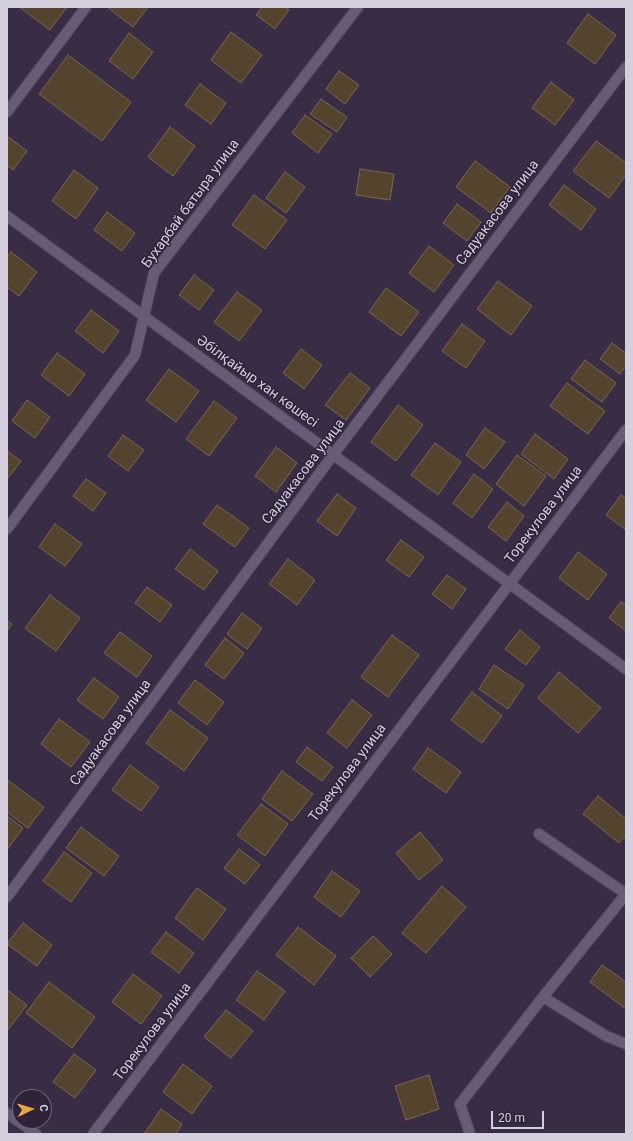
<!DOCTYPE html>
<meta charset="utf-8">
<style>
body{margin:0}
#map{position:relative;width:633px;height:1141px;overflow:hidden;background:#382d44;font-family:Roboto,sans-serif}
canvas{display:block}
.frame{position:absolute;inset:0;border:8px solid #d5cfdd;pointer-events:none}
.north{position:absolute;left:12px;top:1089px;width:40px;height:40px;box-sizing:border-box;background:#2e2339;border:1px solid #71687b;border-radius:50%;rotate:85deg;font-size:11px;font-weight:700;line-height:16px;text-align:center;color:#d5cfdd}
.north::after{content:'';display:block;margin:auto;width:14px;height:18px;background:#eea73c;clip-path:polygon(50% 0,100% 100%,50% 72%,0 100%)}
.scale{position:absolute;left:491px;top:1111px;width:53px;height:18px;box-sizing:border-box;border:2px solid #d5cfdd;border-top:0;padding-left:5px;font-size:12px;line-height:14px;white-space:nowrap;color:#d5cfdd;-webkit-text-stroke:3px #2e2339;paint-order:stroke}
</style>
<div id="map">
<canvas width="633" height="1141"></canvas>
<div class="frame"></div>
<div class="north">С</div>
<div class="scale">20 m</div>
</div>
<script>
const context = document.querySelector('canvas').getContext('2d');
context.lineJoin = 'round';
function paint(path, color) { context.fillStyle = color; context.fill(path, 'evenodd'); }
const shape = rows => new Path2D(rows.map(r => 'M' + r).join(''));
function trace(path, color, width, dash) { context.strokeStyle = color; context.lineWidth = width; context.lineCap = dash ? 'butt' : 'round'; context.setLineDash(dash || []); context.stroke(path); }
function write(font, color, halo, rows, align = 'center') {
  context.font = font + ' Roboto,sans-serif'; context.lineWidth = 3; context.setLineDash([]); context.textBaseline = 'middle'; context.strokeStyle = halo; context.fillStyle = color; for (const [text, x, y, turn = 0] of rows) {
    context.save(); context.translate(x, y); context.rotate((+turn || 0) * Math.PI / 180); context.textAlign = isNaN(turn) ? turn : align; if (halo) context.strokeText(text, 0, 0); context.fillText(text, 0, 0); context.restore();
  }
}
const building = shape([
 [19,7,67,7,50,30,19,7],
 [107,7,148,7,133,27,107,7],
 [262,7,285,7,289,10,275,29,256,15,262,7],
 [588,14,616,35,595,64,567,43,588,14],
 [231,32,262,55,241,83,211,60,231,32],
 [129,33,153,52,133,79,109,61,129,33],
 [68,55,131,102,102,141,39,94,68,55],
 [339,71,359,85,345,104,326,89,339,71],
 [551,82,574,100,555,125,532,108,551,82],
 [200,84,226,103,211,124,185,105,200,84],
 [321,99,347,117,337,132,310,114,321,99],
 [305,115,332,134,318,153,292,133,305,115],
 [170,127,195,146,173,176,148,157,170,127],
 [7,136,27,151,13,170,7,165,7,136],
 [596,141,626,163,626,175,609,198,573,171,596,141],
 [475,161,510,187,491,213,456,187,475,161],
 [360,169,394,174,390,200,356,195,360,169],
 [74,170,98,188,76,219,52,201,74,170],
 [285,172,305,187,286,213,266,198,285,172],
 [564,185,596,209,581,230,549,205,564,185],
 [254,195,287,220,265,249,232,225,254,195],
 [457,204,481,222,467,241,443,223,457,204],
 [107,212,135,233,122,251,94,230,107,212],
 [429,246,454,265,434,292,409,273,429,246],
 [11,252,37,272,19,296,7,287,7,257,11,252],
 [194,275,214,290,199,310,179,295,194,275],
 [498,281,532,306,511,335,477,309,498,281],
 [386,288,419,312,401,336,369,312,386,288],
 [237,292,262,310,239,341,214,322,237,292],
 [91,310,119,331,103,353,75,331,91,310],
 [462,324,485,341,466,368,442,351,462,324],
 [612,343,626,353,626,366,620,374,600,359,612,343],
 [301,349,322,365,304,389,283,373,301,349],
 [57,353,85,374,69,396,41,375,57,353],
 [585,360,616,383,602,402,571,379,585,360],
 [169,369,199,391,176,422,146,400,169,369],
 [350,373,370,388,346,420,325,405,350,373],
 [567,383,605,411,588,434,550,406,567,383],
 [27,400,50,417,35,438,12,421,27,400],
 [214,401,237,418,209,456,186,439,214,401],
 [398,405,423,425,396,461,371,442,398,405],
 [485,428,505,442,484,469,466,455,485,428],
 [535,434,568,459,554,479,521,454,535,434],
 [123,435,144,450,128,471,108,456,123,435],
 [435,443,461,462,438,495,411,475,435,443],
 [276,447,297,463,276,492,255,476,276,447],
 [7,451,21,461,8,478,7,477,7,451],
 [517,455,546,476,524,506,496,484,517,455],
 [474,474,493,489,472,518,453,503,474,474],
 [86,479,106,493,93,511,73,496,86,479],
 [337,494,356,508,337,536,317,521,337,494],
 [621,495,626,499,626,530,606,515,621,495],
 [507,502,524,516,506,541,488,527,507,502],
 [217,505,249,528,235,547,203,524,217,505],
 [55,524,82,544,65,566,39,547,55,524],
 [401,540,424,557,409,577,386,560,401,540],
 [190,549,218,571,204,590,175,569,190,549],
 [578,552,607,574,588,600,559,578,578,552],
 [288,559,315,580,297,605,269,584,288,559],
 [447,575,466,589,452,609,432,594,447,575],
 [147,587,172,605,160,622,135,603,147,587],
 [50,595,80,618,56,651,25,628,50,595],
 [621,602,626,605,626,631,609,618,621,602],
 [242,613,262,628,247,649,227,634,242,613],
 [7,620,12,624,7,631,7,620],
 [520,630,540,647,526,665,505,649,520,630],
 [120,632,152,656,137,677,104,653,120,632],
 [392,635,419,655,388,697,361,677,392,635],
 [225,638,244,653,224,679,205,665,225,638],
 [494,665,524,685,508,709,479,689,494,665],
 [559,672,601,708,578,733,538,698,559,672],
 [94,678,119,697,103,719,77,700,94,678],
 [195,680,224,702,207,725,178,703,195,680],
 [472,692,502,716,482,743,451,720,472,692],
 [352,700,372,715,347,748,327,733,352,700],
 [170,710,208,738,184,771,146,743,170,710],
 [59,719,90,742,71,767,41,744,59,719],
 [307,747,333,767,322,781,296,762,307,747],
 [428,748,461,772,446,793,413,769,428,748],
 [130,765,159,787,141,811,112,790,130,765],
 [282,771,313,794,292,821,262,799,282,771],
 [9,781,44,807,28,828,7,812,7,784,9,781],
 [598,796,626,819,626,835,619,843,583,814,598,796],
 [261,804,288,824,265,856,237,835,261,804],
 [7,816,23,828,7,850,7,816],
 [81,827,119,856,104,876,66,848,81,827],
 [420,832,443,860,419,880,396,853,420,832],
 [239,849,260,865,245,884,224,868,239,849],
 [64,852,92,873,71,902,43,881,64,852],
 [332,871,360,891,341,917,314,897,332,871],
 [442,886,466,907,426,953,402,933,442,886],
 [197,888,226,909,203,940,175,918,197,888],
 [23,923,52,945,37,966,7,944,23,923],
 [298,927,336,956,314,985,276,955,298,927],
 [166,932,194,953,179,973,151,952,166,932],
 [373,936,392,954,370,977,351,958,373,936],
 [602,965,626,982,626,1009,590,982,602,965],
 [257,971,285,991,264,1020,236,1000,257,971],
 [133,974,162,996,141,1024,112,1002,133,974],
 [49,982,95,1017,72,1048,26,1013,49,982],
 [7,990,27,1005,7,1031,7,990],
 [226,1010,253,1031,231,1058,204,1037,226,1010],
 [74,1054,96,1070,75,1098,53,1082,74,1054],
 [183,1064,212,1086,192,1114,163,1092,183,1064],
 [429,1075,439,1109,406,1120,395,1086,429,1075],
 [161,1109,182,1124,176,1134,144,1134,161,1109]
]);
paint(building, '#55442d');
trace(building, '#79674f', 1);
const minor = shape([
 [7,112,86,7],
 [7,216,626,669],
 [7,529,135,355,154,273,358,7],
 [539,834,626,894],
 [7,897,333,455,626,67],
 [543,997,606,1036,626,1044],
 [7,1113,36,1134],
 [93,1134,626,430],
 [470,1134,460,1104,543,997,626,894]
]);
trace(minor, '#52495c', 12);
trace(minor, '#675b75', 10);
write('14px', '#d5cfdd', '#2e2339', [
 ["Бухарбай батыра улица",191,204,-54],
 ["Садуакасова улица",498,213,-53],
 ["Әбілқайыр хан көшесі",257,382,36],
 ["Садуакасова улица",304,472,-53],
 ["Торекулова улица",544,515,-53],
 ["Садуакасова улица",111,733,-54],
 ["Торекулова улица",348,773,-53],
 ["Торекулова улица",153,1032,-53]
]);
</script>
